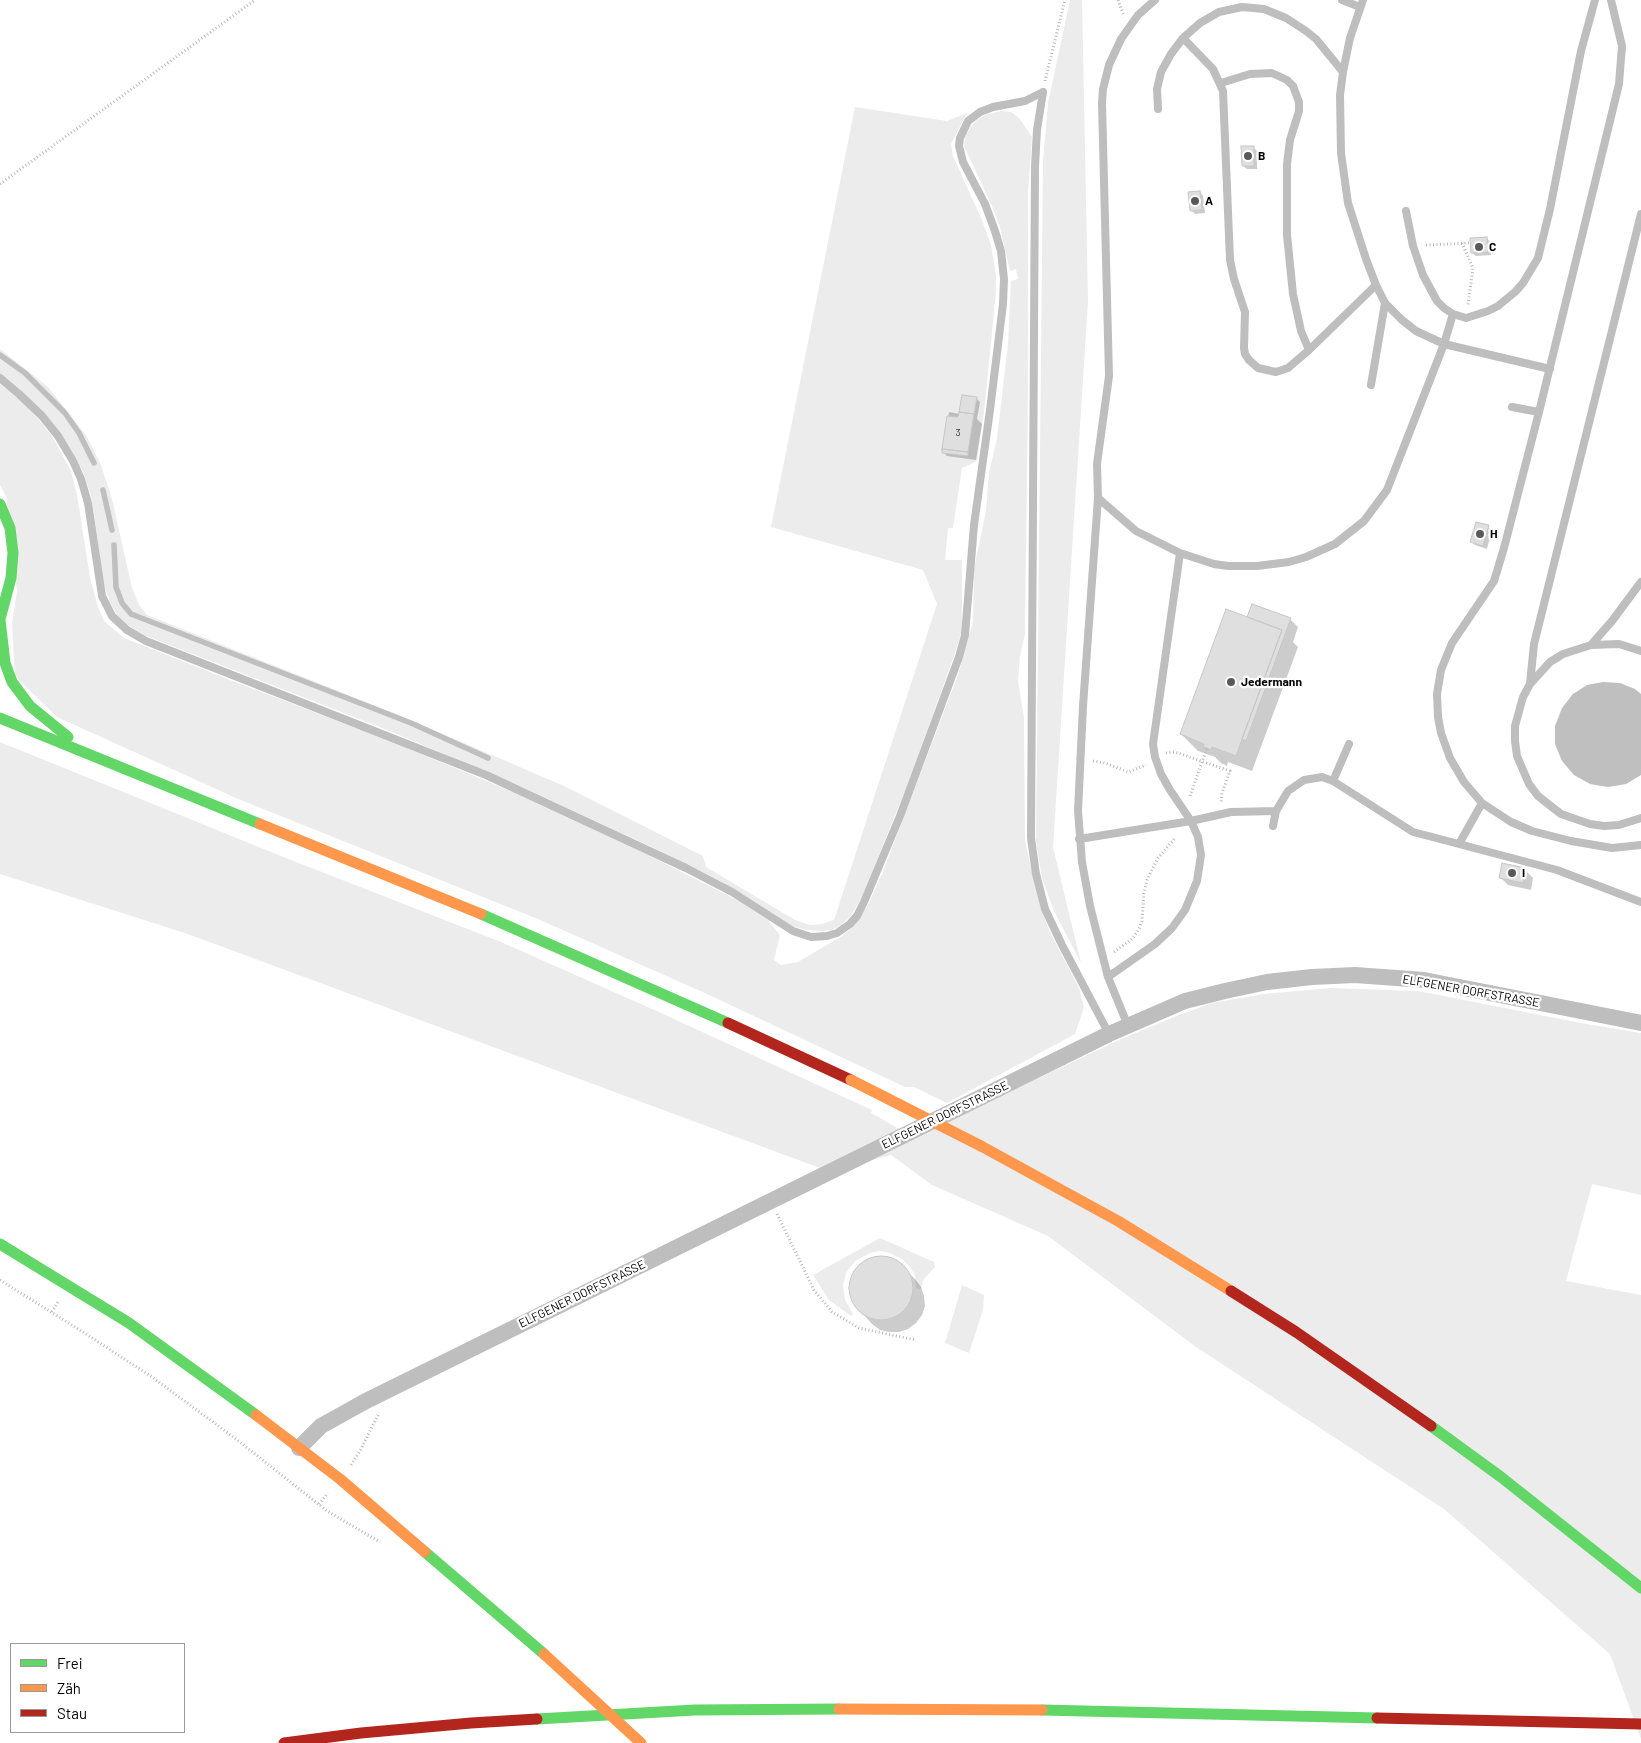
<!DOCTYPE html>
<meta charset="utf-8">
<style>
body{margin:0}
#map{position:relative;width:1641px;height:1743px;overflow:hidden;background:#fff;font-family:Barlow,sans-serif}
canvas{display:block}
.legend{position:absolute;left:10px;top:1643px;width:175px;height:90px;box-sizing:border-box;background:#fff;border:1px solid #999;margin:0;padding:6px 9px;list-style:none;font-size:15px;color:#000}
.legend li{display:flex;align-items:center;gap:10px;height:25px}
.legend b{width:25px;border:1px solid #999}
</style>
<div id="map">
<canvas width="1641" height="1743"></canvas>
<ul class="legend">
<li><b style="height:6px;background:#63d668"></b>Frei</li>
<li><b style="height:6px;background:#ff974d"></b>Zäh</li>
<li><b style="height:6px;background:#b3261e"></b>Stau</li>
</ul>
</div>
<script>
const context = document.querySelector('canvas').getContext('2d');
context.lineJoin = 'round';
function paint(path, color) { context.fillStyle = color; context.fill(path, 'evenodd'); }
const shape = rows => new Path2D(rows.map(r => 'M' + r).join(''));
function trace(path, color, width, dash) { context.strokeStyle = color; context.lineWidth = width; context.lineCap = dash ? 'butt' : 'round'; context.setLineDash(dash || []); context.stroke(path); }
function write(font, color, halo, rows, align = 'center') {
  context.font = font + ' Barlow,sans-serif'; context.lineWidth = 4.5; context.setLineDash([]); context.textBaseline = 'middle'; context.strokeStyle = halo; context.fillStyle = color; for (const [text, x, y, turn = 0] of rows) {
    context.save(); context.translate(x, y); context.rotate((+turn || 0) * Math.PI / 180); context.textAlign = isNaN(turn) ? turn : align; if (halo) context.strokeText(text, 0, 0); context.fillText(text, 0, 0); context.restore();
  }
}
paint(shape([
 [1070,0,1082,0,1088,301,1053,847,1081,963,1054,911,1042,878,1036,842,1043,162,1048,103],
 [855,107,947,121,967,113,951,144,953,156,981,218,991,245,996,276,996,291,985,404,977,461,962,468,953,528,948,528,945,560,962,560,962,630,954,656,907,786,862,897,850,917,841,925,832,930,823,931,808,930,792,926,736,890,705,873,658,850,522,787,385,729,144,635,124,623,115,612,109,600,103,581,94,514,91,496,83,472,65,440,44,413,20,390,0,374,0,349,48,387,86,435,101,465,112,499,132,588,139,605,147,615,401,716,564,786,703,856,706,867,795,920,810,925,822,924,834,920,937,604,923,570,771,527],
 [1002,111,1011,112,1019,118,1032,137,1028,193,1028,385,1025,634,1020,656,1018,681,1024,717,1025,841,1040,906,1049,930,1079,988,1084,1007,1075,1034,947,1103,914,1087,905,1087,707,994,538,919,236,798,57,717,15,676,12,623,17,591,6,496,0,485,0,384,19,398,41,422,52,436,71,471,77,495,90,577,97,604,104,621,124,638,230,680,390,741,513,792,648,855,737,900,768,920,780,935,774,960,781,965,798,962,842,936,854,926,869,903,882,874,958,675,973,621,974,569,986,511,989,473,997,438,1008,344,1011,281,1018,279,1016,269,1010,271,1000,227,992,206,964,146,965,137,971,126,977,120,987,114],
 [0,742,286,858,501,942,661,1013,872,1110,871,1113,901,1130,1011,1091,1117,1041,1174,1017,1212,1003,1264,994,1331,988,1418,991,1581,1023,1641,1033,1641,1195,1592,1184,1566,1281,1641,1295,1641,1739,1610,1654,1444,1509,1196,1347,1048,1236,932,1185,891,1155,828,1171,188,934,0,874],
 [880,1238,934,1262,935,1267,923,1280,921,1289,916,1288,915,1275,909,1266,902,1259,890,1253,879,1251,870,1253,855,1261,846,1273,843,1285,845,1300,853,1314,851,1316,829,1300,813,1275],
 [962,1285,984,1295,983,1310,969,1353,945,1343]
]), '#ececec');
paint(shape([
 [1603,682,1620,683,1635,689,1641,694,1641,775,1626,784,1608,787,1590,784,1574,775,1562,761,1555,744,1555,726,1562,708,1573,694,1587,685]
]), '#bfbfbf');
paint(shape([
 [1253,147,1257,151,1257,169,1247,169,1243,166],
 [1200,192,1203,196,1205,213,1195,214,1191,210],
 [1487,238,1490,242,1491,255,1476,256,1472,253],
 [976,398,980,402,977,419,982,424,976,460,947,456,943,452,949,412,960,414],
 [1488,527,1492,530,1487,549,1475,545,1472,542],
 [1290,619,1298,627,1293,642,1298,647,1252,771,1228,762,1227,766,1221,763,1215,757,1198,751,1181,734,1252,620],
 [1525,870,1533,878,1531,890,1508,885,1500,877],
 [885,1257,894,1260,902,1266,915,1279,921,1287,924,1296,925,1306,922,1315,916,1323,908,1329,899,1332,889,1332,880,1330,872,1324,853,1303,850,1294,850,1284,853,1275,858,1267,866,1261,875,1258]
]), '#0003');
trace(shape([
 [0,355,25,373,65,413,79,433,94,463],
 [103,490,112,530],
 [114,545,116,587,122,603,131,614,411,723,488,758]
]), '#bfbfbf', 5.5);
const building = shape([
 [1241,146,1254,146,1254,166,1242,166,1241,146],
 [1200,191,1202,210,1190,211,1188,192,1200,191],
 [1487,237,1488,252,1471,253,1470,238,1487,237],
 [962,395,977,397,974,414,959,412,962,395],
 [959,412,974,414,968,452,942,449,947,416,958,417,959,412],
 [942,449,968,452,968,456,942,453,942,449],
 [1476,522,1489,525,1483,546,1470,542,1476,522],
 [1252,604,1291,618,1246,741,1242,739,1282,630,1247,617,1252,604],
 [1226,609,1282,630,1236,756,1212,747,1211,750,1207,748,1203,747,1204,744,1180,734,1226,609],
 [1502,863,1526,868,1523,883,1499,878,1502,863],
 '849 1288a32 32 0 1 1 64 0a32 32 0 1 1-64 0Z'
]);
paint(building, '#dfdfdf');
trace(building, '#c7c7c7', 1);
trace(shape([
 [1118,0,1124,16],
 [1045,81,1065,0],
 [0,184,255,0],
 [1462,243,1473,268,1468,305],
 [1426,245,1470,243],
 [1166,753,1175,752,1230,771,1222,793,1221,803],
 [1093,761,1105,763,1128,772,1146,765],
 [1190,796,1207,748],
 [1114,952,1132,939,1139,929,1142,921,1144,893,1147,880,1158,858,1176,837],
 [777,1214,814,1290,832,1312,859,1328,916,1340],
 [0,1280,86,1334,152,1377,236,1439,327,1511,380,1542],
 [52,1312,58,1302],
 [351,1465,361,1449,379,1413],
 [319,1504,328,1493]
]), '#b9b9b9', 3, [1, 2.5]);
trace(shape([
 [1342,0,1360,7],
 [1221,83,1250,74,1272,73,1287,80,1293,86,1299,102,1299,111,1290,140,1287,164,1287,235,1293,294,1301,331,1309,350,1288,368,1276,372,1258,368,1249,360,1245,354,1244,348,1245,312,1234,279,1230,260,1223,91,1213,69,1183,38,1200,23,1219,12,1242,7,1264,9,1286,18,1306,31,1316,39,1343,72],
 [1043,92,1037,130,1035,166,1031,838,1036,874,1045,909,1062,945,1109,1034],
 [1158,109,1157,89,1161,72,1171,54,1183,38],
 [1406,211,1413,246,1423,275,1437,301,1444,308,1453,314],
 [1309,350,1376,285],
 [1550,369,1444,344,1453,314,1466,318,1488,311,1498,306,1515,292,1523,283,1538,258,1550,209,1581,51,1595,0],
 [0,378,19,394,42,416,58,436,73,461,81,479,88,503,102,596,112,616,127,630,146,641,486,775,686,868,732,892,793,931,811,937,827,936,837,933,850,924,857,916,864,902,900,816,959,657,965,635,974,525,990,410,1003,304,1004,279,1001,251,995,231,985,204,963,162,959,146,960,138,968,121,980,112,993,107,1025,101,1043,92],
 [1371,385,1385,303],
 [1539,412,1619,84,1622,46,1611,0],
 [1098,498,1136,531,1180,553,1214,564,1228,566,1257,566,1289,562,1306,557,1335,544,1364,521,1387,490,1444,344,1416,331,1402,320,1385,303,1376,285,1366,259,1348,203,1341,153,1340,95,1343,72,1350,38,1363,0],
 [1591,645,1612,621,1641,582],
 [1641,651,1619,644,1591,645,1563,654,1550,662,1530,684,1523,697,1515,726,1515,741,1517,756,1529,784,1538,796,1561,814,1590,824,1604,826,1619,825,1641,818],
 [1530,684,1534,644,1641,214],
 [1333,781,1413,832,1459,844,1482,803,1464,782,1450,758,1441,733,1438,717,1437,694,1441,670,1452,643,1494,581,1504,548,1539,412,1512,407],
 [1482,803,1511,822,1532,831,1571,841,1612,848,1641,845],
 [1273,826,1276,811],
 [1079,839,1191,821,1170,790,1161,774,1155,757,1153,744,1180,553],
 [1459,844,1557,870,1641,902],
 [1108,977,1155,944,1172,928,1185,910,1197,881,1201,855,1198,837,1191,821,1231,812,1276,811,1288,791,1304,780,1322,777,1333,781,1349,744],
 [1128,1026,1108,977,1090,906,1082,862,1078,811,1083,706,1098,498,1097,464,1109,376,1102,103,1103,89,1109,65,1121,39,1138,15,1155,0]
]), '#bebebe', 8);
trace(shape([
 [299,1448,321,1426,366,1401,1109,1034,1185,1001,1225,991,1267,982,1312,977,1355,975,1424,980,1641,1023]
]), '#bebebe', 16);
trace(shape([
 [0,504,10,528,13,553,11,578,0,619],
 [0,620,5,663,12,682,30,706,68,737],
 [0,718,260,824],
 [481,914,728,1023],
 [0,1244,129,1323,256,1415],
 [1431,1426,1501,1477,1641,1588],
 [425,1552,544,1654],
 [1042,1710,1377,1718],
 [537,1719,695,1710,839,1709]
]), '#63d668', 11);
trace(shape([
 [260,824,481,914],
 [981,1146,1118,1221,1231,1291],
 [256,1415,340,1479,425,1552],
 [839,1709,1042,1710]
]), '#ff974d', 11);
trace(shape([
 [728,1023,851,1080],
 [1231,1291,1296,1332,1431,1426],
 [1377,1718,1641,1724],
 [284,1743,361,1733,471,1723,537,1719]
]), '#b3261e', 11);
trace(shape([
 [851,1080,981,1146],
 [544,1654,641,1743]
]), '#ff974d', 11);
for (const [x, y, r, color] of [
 [1248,156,5,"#595959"],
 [1195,201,5,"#595959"],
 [1479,247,5,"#595959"],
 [1480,534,5,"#595959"],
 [1231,682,5,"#595959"],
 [1512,873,5,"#595959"]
]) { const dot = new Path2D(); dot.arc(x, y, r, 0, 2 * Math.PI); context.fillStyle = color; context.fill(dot); trace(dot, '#fff', 2); }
write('10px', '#383838', null, [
 ["3",958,433]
]);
write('bold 12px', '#000', '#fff', [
 ["B",1258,156],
 ["A",1205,201],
 ["C",1489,247],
 ["H",1490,534],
 ["Jedermann",1241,682],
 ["I",1522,873]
], 'left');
write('12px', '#000', '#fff', [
 ["ELFGENER DORFSTRASSE",1471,991,10],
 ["ELFGENER DORFSTRASSE",945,1115,-26],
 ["ELFGENER DORFSTRASSE",582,1294,-26]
]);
</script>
